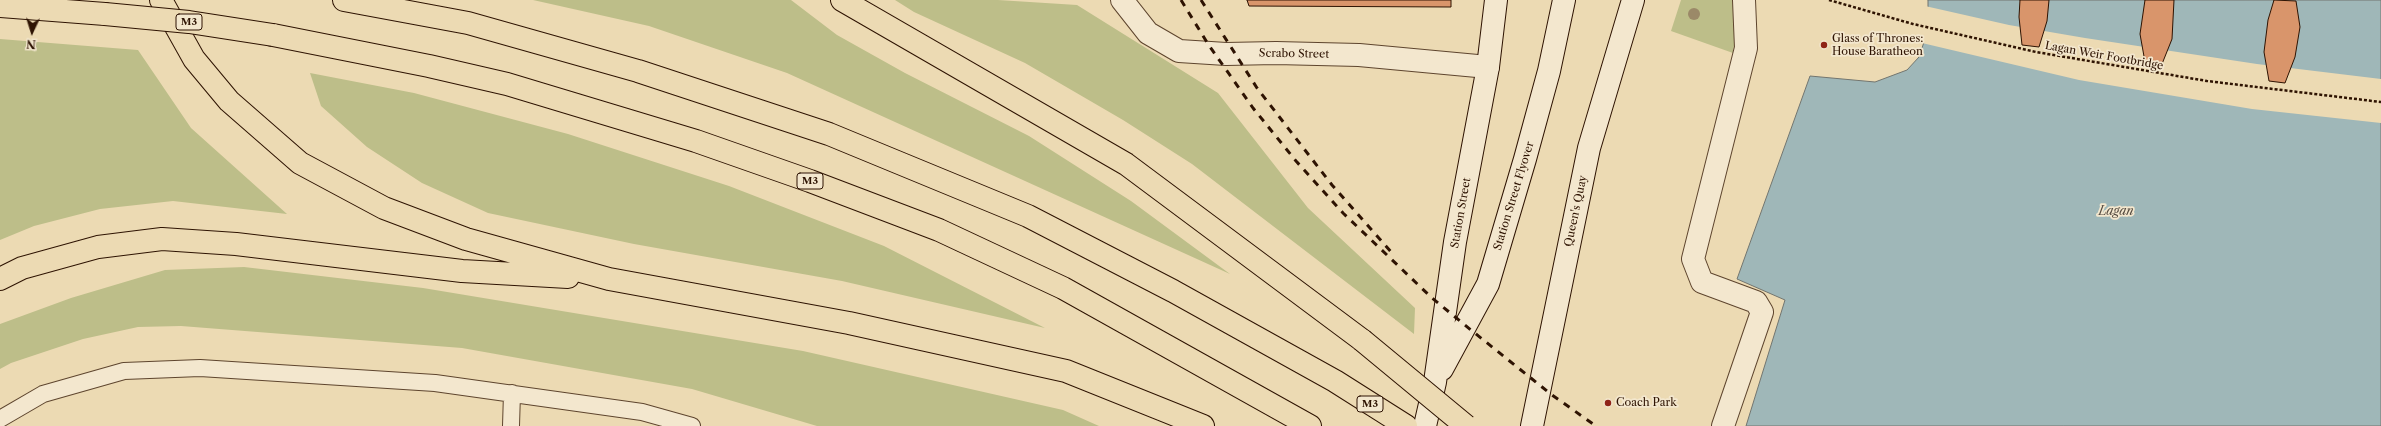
<!DOCTYPE html>
<style>
body{margin:0}
#map{position:relative;width:2381px;height:426px;overflow:hidden;background:#ecdab3;font-family:"Libre Caslon Text",serif}
canvas{display:block}
.north{position:absolute;left:12px;top:12px;width:40px;height:40px;-webkit-text-stroke:3px #f3e7ce;paint-order:stroke;rotate:184deg;font-size:11px;font-weight:700;line-height:16px;text-align:center;color:#2e1302}
.north::after{content:'';display:block;margin:auto;width:14px;height:18px;background:#2e1302;clip-path:polygon(50% 0,100% 100%,50% 72%,0 100%)}
</style>
<div id="map">
<canvas width="2381" height="426"></canvas>
<div class="north">N</div>
</div>
<script>
const context = document.querySelector('canvas').getContext('2d');
context.lineJoin = 'round';
function paint(path, color) { context.fillStyle = color; context.fill(path, 'evenodd'); }
const shape = rows => new Path2D(rows.map(r => 'M' + r).join(''));
function trace(path, color, width, dash) { context.strokeStyle = color; context.lineWidth = width; context.lineCap = dash ? 'butt' : 'round'; context.setLineDash(dash || []); context.stroke(path); }
function write(font, color, halo, rows, align = 'center') {
  context.font = font + ' "Libre Caslon Text",serif'; context.lineWidth = 3.5; context.setLineDash([]); context.textBaseline = 'middle'; context.strokeStyle = halo; context.fillStyle = color; for (const [text, x, y, turn = 0] of rows) {
    context.save(); context.translate(x, y); context.rotate((+turn || 0) * Math.PI / 180); context.textAlign = isNaN(turn) ? turn : align; if (halo) context.strokeText(text, 0, 0); context.fillText(text, 0, 0); context.restore();
  }
}
paint(shape([
 [533,0,791,0,837,35,905,73,1029,136,1131,201,1230,274,787,73,649,26],
 [895,0,998,0,1077,5,1218,93,1308,208,1415,308,1414,334,1192,164,1123,120,1025,63,914,12],
 [1681,0,1732,0,1738,18,1733,53,1671,31],
 [0,39,138,50,191,128,287,214,173,201,100,209,34,226,0,240],
 [310,73,414,93,568,134,729,186,884,246,1045,328,842,281,634,244,488,213,422,183,367,147,321,106],
 [244,267,423,288,803,351,1063,410,1099,426,817,426,692,389,462,348,181,326,138,327,83,339,11,363,0,369,0,324,71,298,165,270]
]), '#bdbe89');
const water = shape([
 [1928,0,2381,0,2381,426,1746,426,1785,300,1737,279,1810,76,1875,82,1907,70,1919,57,1928,30,1928,0]
]);
paint(water, '#9fb7b8');
trace(water, '#72756f', 1);
paint(shape([
 [1925,6,2009,25,2085,38,2257,64,2381,79,2381,123,2252,109,2079,80,1922,43,1926,30]
]), '#ecdab3');
const building = shape([
 [1247,0,1451,0,1451,7,1249,6,1247,0],
 [2020,0,2049,0,2047,21,2039,47,2022,45,2019,17,2020,0],
 [2145,0,2174,0,2172,39,2162,64,2145,62,2140,34,2145,0],
 [2274,0,2296,1,2300,27,2295,57,2285,83,2269,81,2264,52,2268,20,2274,0]
]);
paint(building, '#d9956b');
trace(building, '#2e1302', 1);
const lane = shape([
 [0,419,43,394,124,371,200,368,435,383,642,412,692,426],
 [511,426,512,393]
]);
const street = shape([
 [1122,0,1148,33,1179,51,1226,54,1276,53,1359,55,1488,67],
 [1723,426,1762,312,1756,302,1702,282,1693,259,1746,48,1744,0]
]);
const secondary = shape([
 [1442,369,1488,284,1525,159,1549,71,1564,0],
 [1425,426,1435,382,1455,242,1488,67,1496,0],
 [1532,426,1589,148,1633,0]
]);
const highway = shape([
 [161,0,194,59,229,101,300,163,384,208,466,239,609,279,849,323,1066,371,1203,426],
 [344,0,468,23,638,71,829,134,1028,216,1173,291,1335,381,1406,426],
 [842,0,1126,164,1362,340],
 [0,6,105,14],
 [273,35,429,66,507,84,696,141,810,181,939,230,1063,288,1310,426],
 [0,279,22,268,98,247,162,239,236,244,462,271,568,277]
]);
trace(lane, '#5e452e', 18);
trace(street, '#5e452e', 24);
trace(secondary, '#2e1302', 24);
trace(highway, '#2e1302', 24);
trace(shape([
 [1829,0,1913,24,2036,52,2207,81,2381,102]
]), '#2e1302', 2.5, [3, 2]);
trace(lane, '#f3e7ce', 16);
trace(street, '#f3e7ce', 22);
trace(secondary, '#f3e7ce', 22);
trace(highway, '#ecdab3', 22);
trace(shape([
 [1181,0,1208,44,1253,108,1296,161,1343,213,1432,298,1471,330,1552,395,1596,426],
 [1201,0,1257,88,1332,185,1392,253]
]), '#2e1302', 3, [7, 7]);
const highwayBridge = shape([
 [105,14,189,22,273,35],
 [1362,340,1466,426]
]);
trace(highwayBridge, '#2e1302', 24, []);
trace(highwayBridge, '#ecdab3', 22);
context.fillStyle = '#9b8968';
for (const [x, y] of [
 [1694,14]
]) { context.beginPath(); context.arc(x, y, 6, 0, 2 * Math.PI); context.fill(); }
for (const [x, y, r, color] of [
 [1824,45,4,"#8f2418"],
 [1608,403,4,"#8f2418"]
]) { const dot = new Path2D(); dot.arc(x, y, r, 0, 2 * Math.PI); context.fillStyle = color; context.fill(dot); trace(dot, '#f3e7ce', 1.5); }
for (const [x, y, w] of [
 [189,22,26],
 [810,181,26],
 [1370,404,26]
]) { const box = new Path2D(); box.roundRect(x - w / 2, y - 8, w, 16, 3); context.fillStyle = '#f3e7ce'; context.fill(box); trace(box, '#2e1302', 1); }
write('bold 10px', '#2e1302', null, [
 ["M3",189,22],
 ["M3",810,181],
 ["M3",1370,404]
]);
write('11px', '#2e1302', '#f3e7ce', [
 ["Glass of Thrones:",1832,39],
 ["House Baratheon",1832,52],
 ["Coach Park",1616,403]
], 'left');
write('11px', '#2e1302', '#f3e7ce', [
 ["Scrabo Street",1294,54,1],
 ["Lagan Weir Footbridge",2104,56,10],
 ["Station Street Flyover",1514,196,-73],
 ["Queen's Quay",1576,211,-78],
 ["Station Street",1461,213,-80]
]);
write('italic 12px', '#564c42', '#f3e7ce', [
 ["Lagan",2116,212]
]);
</script>
